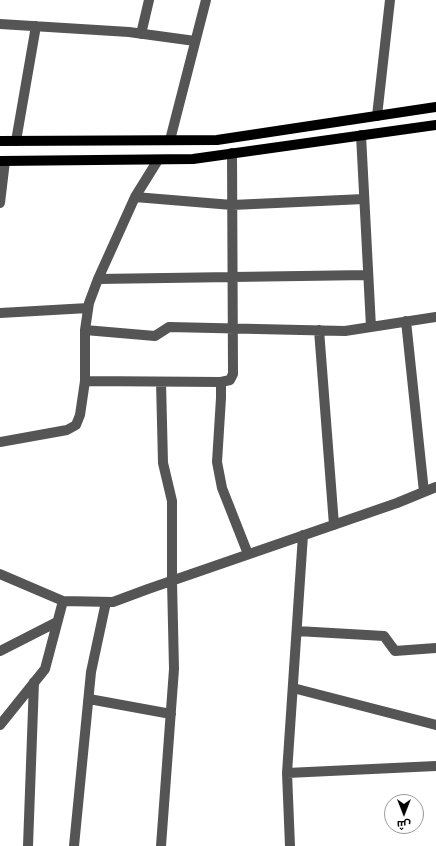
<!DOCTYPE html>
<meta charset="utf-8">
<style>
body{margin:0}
#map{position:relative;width:436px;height:846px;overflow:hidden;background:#fff;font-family:"Golos Text",Cairo,sans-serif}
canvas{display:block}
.north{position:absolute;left:384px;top:794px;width:40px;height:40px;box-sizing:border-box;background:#fff;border:1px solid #999;border-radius:50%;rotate:180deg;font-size:11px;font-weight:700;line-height:16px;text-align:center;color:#000}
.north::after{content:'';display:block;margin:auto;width:14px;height:18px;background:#000;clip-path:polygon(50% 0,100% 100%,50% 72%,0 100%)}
</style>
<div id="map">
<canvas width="436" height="846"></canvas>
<div class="north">ش</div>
</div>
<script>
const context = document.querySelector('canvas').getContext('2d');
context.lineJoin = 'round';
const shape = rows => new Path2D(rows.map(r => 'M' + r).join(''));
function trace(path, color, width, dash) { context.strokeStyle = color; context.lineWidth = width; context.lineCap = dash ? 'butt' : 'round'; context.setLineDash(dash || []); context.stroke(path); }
trace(shape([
 [0,24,129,32,195,41],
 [141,34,149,0],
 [377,116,390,0],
 [361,135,371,327],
 [170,140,206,0],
 [16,141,36,26],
 [135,197,232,205,364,199],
 [0,203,5,161],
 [98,279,368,275],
 [0,313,88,308],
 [406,321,424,492],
 [85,330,155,336,169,327,345,331,436,317],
 [319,330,334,525],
 [85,381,221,382,230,380,233,374,232,153],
 [161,382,163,463,172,501,172,581,174,669,161,846],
 [221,382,221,398,217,462,222,488,248,554],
 [0,442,67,430,76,425,80,415,85,381,85,330,89,303,98,279,135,197,158,160],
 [0,574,63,601,113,602,148,589,397,503,436,487],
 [297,631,384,636,395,651,436,648],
 [0,651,57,622],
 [293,688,436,725],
 [89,699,171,714],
 [0,725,45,669,63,601],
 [287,773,436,766],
 [28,846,34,682],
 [74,846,91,672,106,602],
 [290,846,287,773,303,535]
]), '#555', 10);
trace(shape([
 [0,141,217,140,436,107],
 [0,161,193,159,436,125]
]), '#000', 10);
</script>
